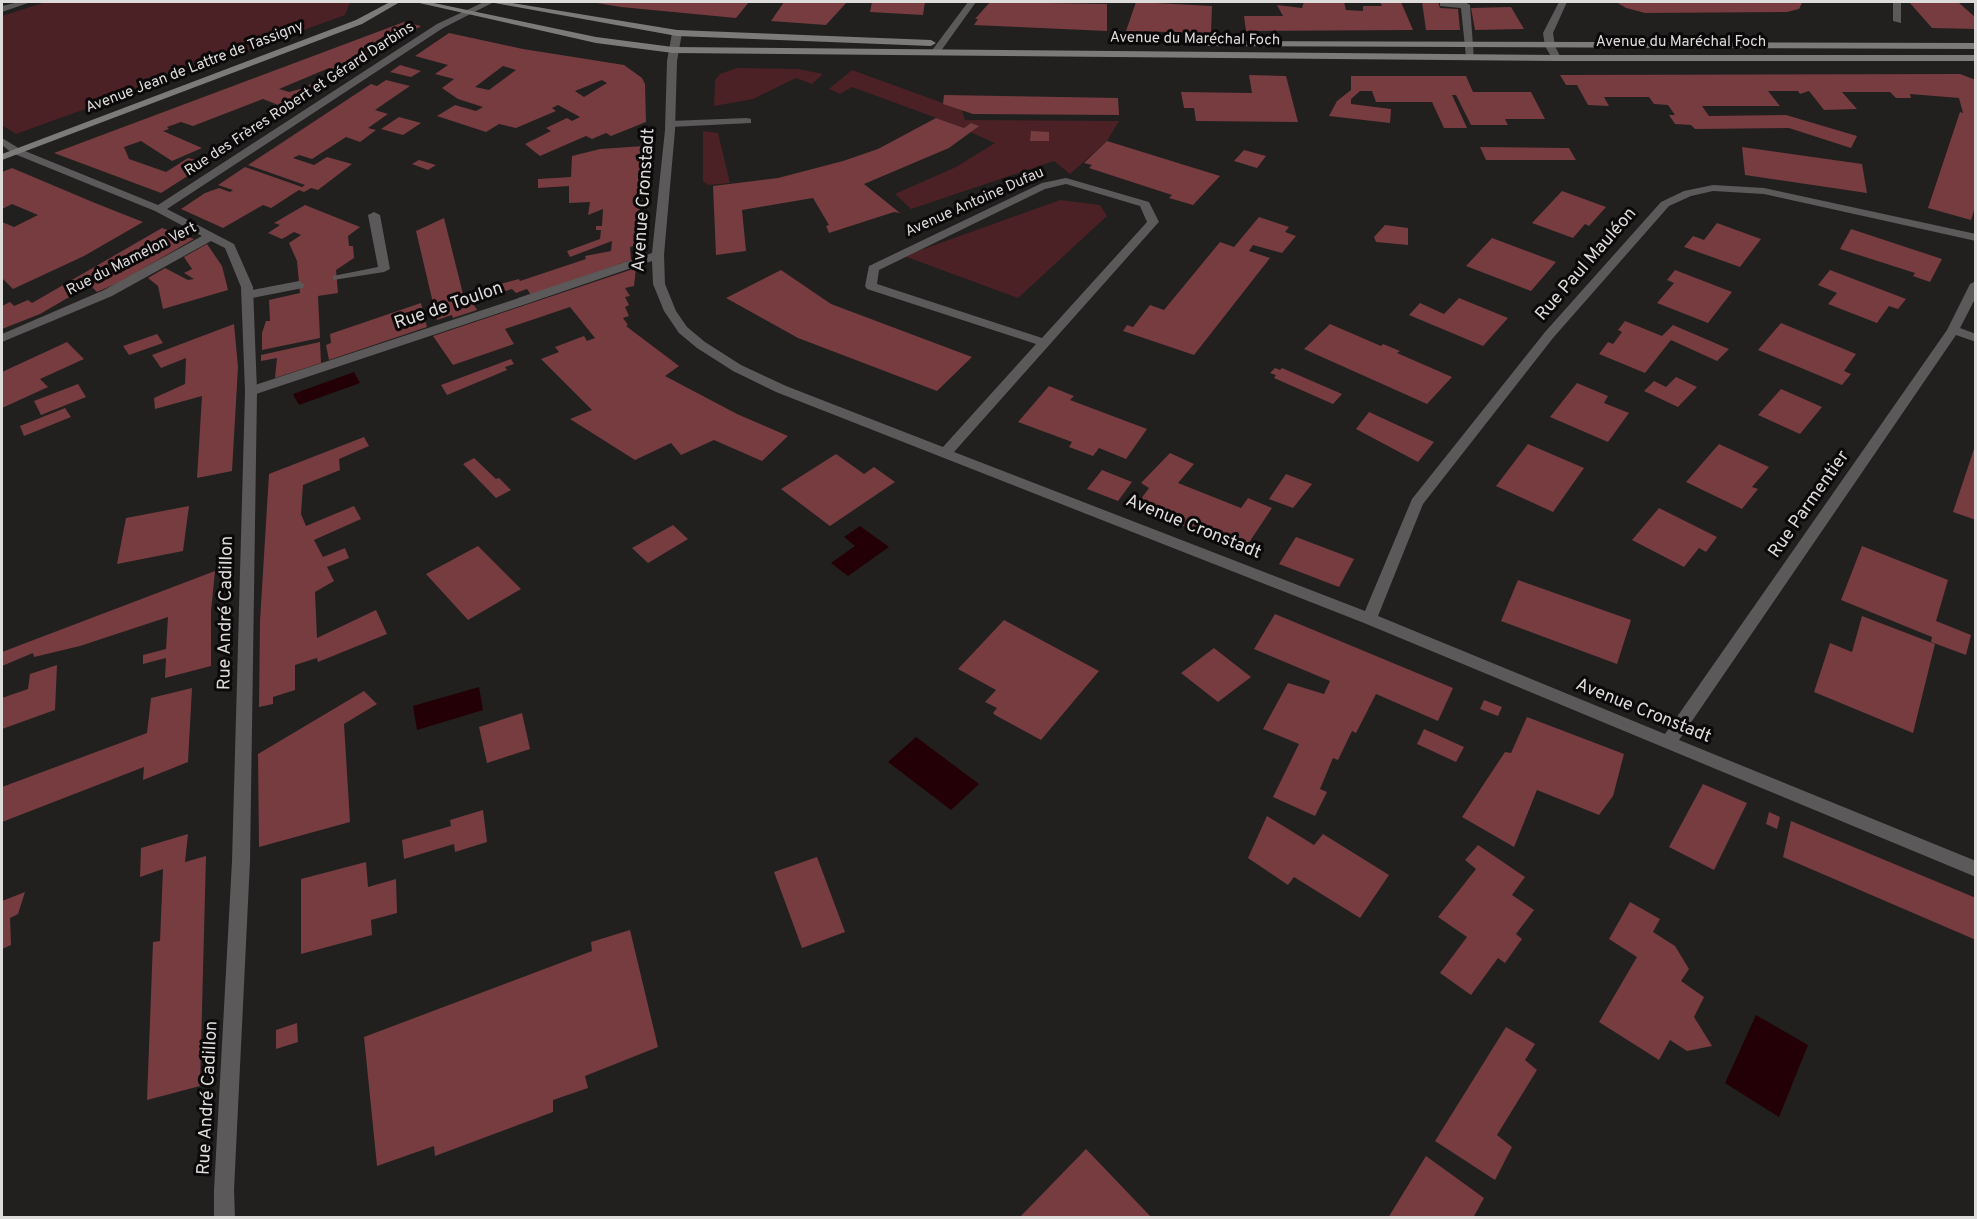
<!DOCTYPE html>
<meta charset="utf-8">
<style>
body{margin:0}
#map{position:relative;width:1977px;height:1219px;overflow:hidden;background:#221f1f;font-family:Overpass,sans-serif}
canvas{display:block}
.frame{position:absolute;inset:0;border:3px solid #dedbdb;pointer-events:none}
</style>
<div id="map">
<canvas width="1977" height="1219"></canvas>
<div class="frame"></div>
</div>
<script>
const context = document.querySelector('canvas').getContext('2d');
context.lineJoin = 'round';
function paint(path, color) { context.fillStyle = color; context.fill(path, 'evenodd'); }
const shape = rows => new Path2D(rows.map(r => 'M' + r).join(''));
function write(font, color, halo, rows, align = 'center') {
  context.font = font + ' Overpass,sans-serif'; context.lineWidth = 6; context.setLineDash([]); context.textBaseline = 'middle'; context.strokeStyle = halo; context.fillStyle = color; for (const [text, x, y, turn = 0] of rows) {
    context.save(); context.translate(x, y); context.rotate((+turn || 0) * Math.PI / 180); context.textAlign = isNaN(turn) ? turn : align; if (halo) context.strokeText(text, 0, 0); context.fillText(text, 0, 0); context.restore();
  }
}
paint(shape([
 [46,2,347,2,350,3,345,15,16,134,2,125,2,16],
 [737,68,798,69,823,74,812,84,796,78,753,99,714,106,715,80,720,74],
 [852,70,962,110,965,120,1119,121,1107,141,1070,174,1054,161,911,209,895,194,956,167,995,143,970,132,978,126,971,123,964,128,852,87,840,94,829,89],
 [703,131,718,133,730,183,708,185,703,181],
 [1060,200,1100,205,1107,216,1018,298,904,256]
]), '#4b2125');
paint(shape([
 [354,372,360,383,299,405,293,394],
 [860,526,889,547,848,576,831,563,855,546,844,537],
 [479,687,483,710,417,730,413,706],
 [916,737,979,784,951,810,888,762],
 [1756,1015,1808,1045,1779,1117,1725,1083]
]), '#230005');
paint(shape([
 [591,2,749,2,736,18,621,7],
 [784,2,847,2,826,25,771,21],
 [872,2,925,2,923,15,870,12],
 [990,2,1107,4,1107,31,974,25,978,19,975,19],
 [1136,2,1212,6,1211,33,1126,31],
 [1304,2,1344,2,1346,10,1363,11,1363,6,1382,6,1380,2,1401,2,1413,30,1246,31,1244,16,1283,16,1277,5,1302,8],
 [1422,2,1438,2,1440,8,1458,9,1460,30,1426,30],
 [1616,2,1800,2,1802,3,1799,9,1787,12,1645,13,1626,8],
 [1909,2,1958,2,1976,18,1976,29,1932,28],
 [1511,7,1524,29,1475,30,1471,8],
 [404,22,421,26,345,75,329,68,279,89,289,92,304,88,313,83,330,85,291,110,263,99,193,126,181,122,167,127,169,129,163,131,202,148,172,161,141,141,124,147,129,159,166,172,188,158,208,163,161,193,54,153],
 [449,33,523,49,624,65,642,78,645,84,646,122,611,136,606,133,592,139,586,136,540,156,525,144,551,131,546,128,567,118,572,121,580,117,558,105,552,108,556,111,516,128,499,124,486,132,437,116,455,105,476,111,483,107,458,99,442,88,454,79,435,74,448,65,415,56],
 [503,66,516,70,489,90,475,87],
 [602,80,607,83,584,97,575,91],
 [400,65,421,71,411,77,390,72],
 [1960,74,1976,80,1976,204,1971,220,1928,208,1960,112,1963,113,1959,98,1910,94,1911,98,1896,98,1890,92,1842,92,1857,109,1824,110,1809,91,1800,94,1798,91,1768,91,1780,106,1702,106,1709,116,1786,115,1857,136,1851,148,1789,128,1695,129,1691,125,1675,124,1669,115,1675,115,1668,105,1654,104,1649,97,1604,97,1609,106,1588,105,1577,85,1566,85,1560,75],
 [1249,75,1286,76,1298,122,1196,121,1194,108,1184,108,1181,92,1252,93],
 [1351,76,1466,76,1473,92,1531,92,1545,119,1505,119,1508,125,1471,125,1456,95,1452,95,1467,128,1444,128,1432,102,1376,102,1372,91,1360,91,1351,99,1351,104,1391,109,1390,123,1329,116,1337,101,1351,90],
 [386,80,410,86,375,110,388,114,368,128,376,130,360,142,346,137,312,159,299,155,293,158,314,165,327,157,352,164,318,190,311,188,304,192,299,190,271,208,263,205,223,228,181,209,205,193,219,188,230,192,233,190,218,185,245,167,302,187,305,185,248,165,371,84,377,86],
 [944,95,1118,98,1119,115,973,114,943,104],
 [399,117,421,123,403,135,381,129],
 [936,118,964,128,971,123,979,126,949,148,864,184,900,213,894,212,829,233,826,226,829,225,813,198,742,210,746,251,716,255,713,186,778,178,843,161,878,149],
 [1031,131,1049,132,1049,141,1030,141],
 [1107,141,1220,176,1193,205,1169,198,1172,195,1089,168,1092,165,1084,163],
 [644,146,638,245,630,247,631,260,531,295,527,289,516,293,512,289,472,302,477,310,453,318,452,315,437,320,416,231,444,218,463,294,519,279,520,281,586,259,585,256,611,251,612,241,570,257,567,251,600,239,601,230,596,230,596,226,602,226,603,209,588,215,590,202,569,203,569,186,538,188,538,179,571,177,572,156,600,149],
 [1480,147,1569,148,1576,160,1486,160],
 [1742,147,1862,164,1867,193,1745,175],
 [1244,150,1266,156,1257,168,1234,161],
 [419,160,436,165,428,170,412,164],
 [12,168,95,203,143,222,84,256,13,289,2,278,2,222,14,227,38,215,12,204,2,209,2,172],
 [1562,191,1606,207,1589,226,1585,224,1573,238,1532,223],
 [305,205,360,227,348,236,349,246,353,246,354,258,336,270,338,293,318,296,320,338,262,350,262,333,266,321,270,321,269,300,300,293,297,261,289,243,301,235,294,232,282,239,268,233,280,225,274,223],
 [1259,217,1289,227,1285,232,1296,236,1282,253,1253,245,1249,251,1270,258,1194,355,1123,331,1127,325,1133,327,1150,305,1164,310,1220,242,1234,247],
 [1717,223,1761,239,1740,267,1684,247,1693,236,1704,240],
 [1385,225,1408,228,1408,245,1376,242,1374,237],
 [162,228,194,239,120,282,97,292,90,285,40,314,2,329,2,306,10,302,14,306,28,300,32,303],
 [1851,229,1942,259,1930,282,1913,276,1915,273,1840,249],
 [1492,238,1556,262,1531,291,1466,266],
 [207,244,222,266,228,290,163,309,158,286,148,278,165,268,188,280,194,279,184,273,192,269,184,257],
 [636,268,634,286,625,288,630,296,625,297,629,305,625,307,629,316,623,318,628,325,626,326,679,366,665,376,737,414,788,436,762,461,714,440,681,455,671,443,635,460,570,419,592,410,541,359,559,352,555,347,584,336,587,341,595,338,570,307,505,329,514,344,453,365,433,336],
 [781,270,831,304,972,357,937,391,798,338,726,298],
 [1675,270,1732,292,1708,323,1657,303,1674,283,1667,280],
 [1830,270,1906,299,1898,309,1889,306,1877,323,1828,304,1837,293,1818,285],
 [1459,298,1508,318,1483,346,1409,315,1420,303,1444,314],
 [421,303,427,327,329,360,326,345,331,343,330,334],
 [1625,321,1662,336,1673,325,1729,349,1717,361,1671,340,1645,373,1599,354,1608,342,1613,344,1622,332,1618,330],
 [1781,323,1856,354,1844,371,1851,374,1842,385,1758,350],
 [234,324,238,367,232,471,197,478,202,396,155,409,154,398,185,384,186,358,161,368,152,355],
 [1330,324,1381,346,1383,344,1400,351,1397,353,1452,377,1427,404,1304,349],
 [157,334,163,343,129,355,123,346],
 [67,342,84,359,40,379,48,387,2,408,2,372],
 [320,342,321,363,275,378,277,358,261,361,261,355],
 [511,359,514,364,505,367,507,370,447,395,441,385],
 [1275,368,1280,370,1282,368,1342,394,1333,404,1274,378,1276,375,1270,373],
 [1676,377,1697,387,1678,407,1644,391,1654,381,1666,387],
 [1577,383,1608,396,1604,403,1629,413,1608,442,1550,417],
 [78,384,86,397,41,415,34,401],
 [1049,386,1074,396,1070,400,1147,429,1126,459,1099,448,1093,456,1069,447,1072,442,1018,422],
 [1781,389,1822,407,1800,434,1758,415],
 [65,408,71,417,24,436,20,426],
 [1369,412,1434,442,1418,462,1356,429],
 [364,437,369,446,339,459,340,470,303,485,301,514,306,526,354,506,361,519,314,540,323,557,345,548,349,558,327,567,334,581,315,592,317,638,376,610,387,634,318,662,317,658,295,665,295,690,273,697,273,704,259,707,260,621,269,474],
 [1528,444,1584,468,1553,512,1496,486],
 [1719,444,1769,467,1752,487,1758,489,1742,509,1686,482],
 [1975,446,1976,447,1976,520,1953,512],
 [1170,453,1194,464,1178,483,1241,508,1248,498,1272,508,1244,550,1135,507,1149,488,1141,483],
 [836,454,864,474,874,467,895,482,830,526,781,489],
 [474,458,496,479,499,478,511,490,496,498,463,464],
 [1102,470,1132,482,1118,501,1087,489],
 [1286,474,1312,484,1293,508,1269,499],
 [189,506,183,551,117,564,126,518],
 [1659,508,1717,537,1706,552,1699,548,1684,567,1632,540],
 [673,525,688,539,648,563,632,548],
 [1296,537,1354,559,1339,587,1279,564],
 [478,546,521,589,468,620,426,574],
 [1862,546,1948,580,1936,621,1971,635,1966,655,1931,642,1932,637,1841,600],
 [215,571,211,611,211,666,165,678,166,658,143,664,143,655,166,649,168,617,80,646,34,657,33,653,2,666,2,652],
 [1518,580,1631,620,1617,664,1501,621],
 [1275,614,1453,688,1438,721,1376,694,1356,733,1352,731,1338,760,1333,758,1320,789,1327,792,1315,816,1273,797,1299,744,1263,729,1288,683,1324,694,1330,681,1254,649],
 [1862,616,1935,644,1913,733,1814,692,1830,643,1852,652],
 [1004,620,1099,671,1041,740,995,715,993,713,997,708,985,702,996,690,958,669],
 [1214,648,1251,677,1218,702,1181,673],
 [57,665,55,710,2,729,2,698,28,689,30,674],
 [192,688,188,762,143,780,144,767,2,822,2,787,147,733,151,698],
 [364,691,377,704,344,724,350,822,259,847,258,754],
 [1484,700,1502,707,1498,716,1480,709],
 [522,713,530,749,487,763,479,727],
 [1527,717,1624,754,1613,796,1599,815,1537,790,1514,847,1462,817,1505,752,1511,753],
 [1424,729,1464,747,1456,762,1417,744],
 [1703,784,1747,803,1714,870,1669,847],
 [483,810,487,842,455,852,454,844,404,859,402,840,451,826,450,820],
 [1769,812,1780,817,1777,829,1766,824],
 [1267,816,1314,845,1323,834,1389,875,1360,918,1294,877,1288,885,1248,858],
 [1791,821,1976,898,1976,940,1783,857],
 [188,834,185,862,206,856,200,1086,147,1100,153,942,160,941,163,869,140,877,141,848],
 [1478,845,1525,877,1512,895,1534,910,1516,934,1522,939,1505,963,1498,958,1471,995,1440,973,1467,937,1438,917,1476,869,1465,860],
 [817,857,845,932,802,948,774,872],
 [366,862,368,887,396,879,397,913,371,920,372,935,301,954,301,879],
 [25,892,18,914,10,918,11,945,2,949,2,901],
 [1630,902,1660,919,1653,932,1675,946,1689,969,1681,981,1704,997,1694,1017,1712,1046,1687,1051,1670,1040,1659,1060,1599,1022,1637,957,1609,939],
 [630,930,658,1047,585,1076,588,1088,553,1100,553,1112,435,1156,434,1146,377,1166,364,1037,592,951,591,942],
 [297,1023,298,1042,276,1049,276,1030],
 [1506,1027,1535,1044,1525,1060,1537,1070,1497,1135,1512,1147,1495,1180,1435,1141],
 [1086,1149,1152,1218,1019,1218],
 [1426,1156,1484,1198,1473,1218,1388,1218]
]), '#763c40');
paint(shape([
 [1893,2,1901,2,1901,23,1893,21,1893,2],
 [747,118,751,119,751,123,670,127,665,124,670,121,747,118],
 [374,212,380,215,390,269,384,272,333,280,333,276,378,267,368,215,374,212],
 [299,281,305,285,303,288,247,299,241,295,247,291,299,281],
 [522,297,526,298,526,304,256,394,251,395,245,391,246,388,522,297]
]), '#5b5959');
paint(shape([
 [19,2,31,2,2,12,2,6,19,2],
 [484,2,494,2,443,28,167,209,234,244,253,287,257,391,250,861,234,1190,235,1218,214,1218,214,1190,232,861,245,391,241,287,225,248,211,241,112,296,2,342,2,334,104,290,202,236,155,211,12,153,2,145,2,138,20,149,158,205,437,24,484,2],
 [968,2,976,2,938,55,932,55,930,53,968,2],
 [1440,2,1465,2,1470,5,1474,59,1466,57,1461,8,1440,6,1440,2],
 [1559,2,1567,2,1553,33,1555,46,1561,58,1556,61,1553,60,1545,46,1543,33,1559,2],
 [677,30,682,33,677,61,675,130,664,255,665,284,676,311,687,327,705,342,741,365,786,386,943,447,1036,344,867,289,865,286,869,266,1042,183,1066,178,1149,202,1159,222,1157,224,954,452,1365,611,1412,499,1545,332,1661,202,1684,191,1713,185,1764,188,1976,234,1976,241,1764,194,1713,191,1691,196,1669,206,1553,338,1423,504,1378,616,1665,734,1947,330,1970,284,1976,281,1976,297,1960,328,1976,334,1976,342,1956,335,1679,740,1976,861,1976,877,1364,623,776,392,733,371,697,348,679,333,664,311,653,284,652,261,526,304,518,304,518,298,652,253,665,130,667,61,672,33,677,30],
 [1066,184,1140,206,1147,222,1042,338,877,284,879,270,1045,189,1066,184]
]), '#5b5959');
paint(shape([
 [390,2,400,2,362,24,2,160,2,154,356,20,390,2],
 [415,2,429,2,596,37,673,47,1556,55,1976,55,1976,61,1556,61,673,53,596,43,415,2],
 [489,2,506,2,677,30,931,40,936,43,931,46,677,36,489,2],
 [1201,41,1976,43,1976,49,1198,46,1198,42,1201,41]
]), '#7d7a7a');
write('15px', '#dedbdb', '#0b0909', [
 ["Avenue du Maréchal Foch",1195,40,1],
 ["Avenue du Maréchal Foch",1681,43],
 ["Avenue Jean de Lattre de Tassigny",195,68,-21],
 ["Rue des Frères Robert et Gérard Darbins",300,100,-33],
 ["Avenue Antoine Dufau",975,203,-24],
 ["Rue du Mamelon Vert",132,260,-27]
]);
write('18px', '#dedbdb', '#0b0909', [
 ["Avenue Cronstadt",645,200,-86],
 ["Rue Paul Mauléon",1587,265,-49],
 ["Rue de Toulon",449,307,-19],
 ["Rue Parmentier",1810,505,-55],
 ["Avenue Cronstadt",1193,528,22],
 ["Rue André Cadillon",227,613,-89],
 ["Avenue Cronstadt",1643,712,22],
 ["Rue André Cadillon",209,1098,-87]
]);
</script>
